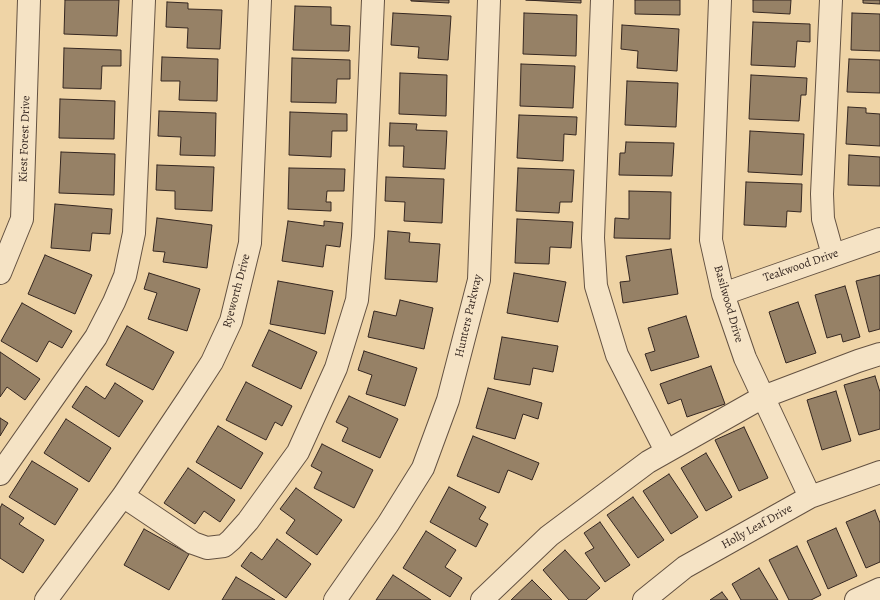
<!DOCTYPE html>
<style>
body{margin:0}
canvas{display:block;background:#efd4a6}
</style>
<canvas width="880" height="600"></canvas>
<script>
const context = document.querySelector('canvas').getContext('2d');
context.lineJoin = 'round';
function paint(path, color) { context.fillStyle = color; context.fill(path, 'evenodd'); }
const shape = rows => new Path2D(rows.map(r => 'M' + r).join(''));
function trace(path, color, width, dash) { context.strokeStyle = color; context.lineWidth = width; context.lineCap = dash ? 'butt' : 'round'; context.setLineDash(dash || []); context.stroke(path); }
function write(font, color, halo, rows, align = 'center') {
  context.font = font + ' Alegreya,serif'; context.lineWidth = 4; context.setLineDash([]); context.textBaseline = 'middle'; context.strokeStyle = halo; context.fillStyle = color; for (const [text, x, y, turn = 0] of rows) {
    context.save(); context.translate(x, y); context.rotate((+turn || 0) * Math.PI / 180); context.textAlign = isNaN(turn) ? turn : align; if (halo) context.strokeText(text, 0, 0); context.fillText(text, 0, 0); context.restore();
  }
}
const building = shape([
 [65,0,119,0,117,36,64,34,65,0],
 [411,0,449,0,449,3,411,1,411,0],
 [526,0,581,0,581,3,526,0],
 [635,0,680,0,680,15,635,14,635,0],
 [753,0,791,0,790,14,753,12,753,0],
 [863,0,880,0,880,4,863,3,863,0],
 [167,2,188,3,188,9,222,10,220,49,187,48,188,28,166,27,167,2],
 [295,6,331,7,331,25,350,26,349,51,293,50,295,6],
 [393,13,451,16,448,60,418,58,419,47,391,45,393,13],
 [524,13,577,15,576,56,523,54,524,13],
 [852,13,880,14,880,51,851,50,852,13],
 [753,22,810,24,810,42,797,41,795,67,751,65,753,22],
 [622,25,679,29,677,71,637,68,638,51,621,49,622,25],
 [64,48,121,50,121,66,102,66,101,89,63,88,64,48],
 [162,57,218,59,217,101,179,100,180,81,161,81,162,57],
 [292,58,350,60,350,79,337,79,336,103,291,102,292,58],
 [849,59,880,60,880,93,847,92,849,59],
 [521,64,575,66,573,108,520,106,521,64],
 [400,73,447,75,446,116,399,114,400,73],
 [751,75,807,78,806,95,801,95,799,121,749,119,751,75],
 [627,81,678,83,676,127,625,125,627,81],
 [60,99,115,101,114,139,59,138,60,99],
 [848,107,866,108,866,113,880,114,880,146,846,144,848,107],
 [159,111,216,113,215,156,180,155,181,137,158,136,159,111],
 [290,112,347,114,347,131,332,131,331,157,289,155,290,112],
 [519,115,577,117,576,135,564,134,563,161,517,158,519,115],
 [390,123,417,124,416,130,447,131,445,169,403,167,404,146,389,146,390,123],
 [750,131,804,134,802,175,748,172,750,131],
 [626,142,674,143,672,176,619,175,620,153,625,153,626,142],
 [61,152,115,154,114,195,59,193,61,152],
 [849,155,880,157,880,186,848,185,849,155],
 [157,165,214,167,212,211,175,209,175,191,156,190,157,165],
 [289,168,345,169,344,191,327,191,326,202,331,202,331,211,288,209,289,168],
 [518,168,574,170,572,202,560,202,559,213,516,211,518,168],
 [386,177,444,179,442,223,404,221,405,202,385,201,386,177],
 [746,182,802,184,801,212,787,211,786,227,744,225,746,182],
 [629,191,671,192,670,239,614,238,615,218,629,219,629,191],
 [55,204,112,209,110,234,92,233,90,251,51,248,55,204],
 [157,218,212,225,207,268,163,262,165,252,153,251,157,218],
 [517,219,573,222,571,248,550,247,549,264,515,263,517,219],
 [288,221,324,226,324,221,343,223,340,247,326,245,323,267,282,261,288,221],
 [388,231,410,233,409,242,440,244,437,282,385,279,388,231],
 [671,249,678,294,623,303,620,282,630,281,626,256,671,249],
 [45,255,92,275,75,314,28,294,45,255],
 [149,273,200,289,187,331,148,319,157,293,144,289,149,273],
 [514,273,566,282,558,322,507,313,514,273],
 [880,275,880,329,869,332,856,281,880,275],
 [278,281,333,291,325,334,270,324,278,281],
 [845,286,860,337,843,342,841,334,827,338,815,295,845,286],
 [400,300,433,308,424,349,368,337,374,311,396,316,400,300],
 [798,302,816,353,786,363,769,312,798,302],
 [22,303,72,331,62,348,49,341,37,362,1,341,22,303],
 [686,316,699,357,651,371,645,354,655,351,648,328,686,316],
 [127,326,174,352,153,390,106,365,127,326],
 [269,330,317,352,301,389,252,366,269,330],
 [502,337,558,346,553,372,533,368,530,385,494,379,502,337],
 [364,351,417,368,405,406,366,394,372,375,358,370,364,351],
 [0,352,40,379,25,400,7,387,0,397,0,352],
 [711,366,725,404,687,417,681,399,668,404,660,384,711,366],
 [875,376,880,392,880,429,859,435,844,385,875,376],
 [246,382,292,406,282,426,275,422,266,440,226,420,246,382],
 [115,383,143,401,119,437,72,407,86,386,105,399,115,383],
 [488,388,542,403,538,419,523,414,515,439,476,428,488,388],
 [836,391,851,441,822,450,807,400,836,391],
 [349,396,398,419,380,458,342,441,348,428,336,422,349,396],
 [0,418,8,423,0,436,0,418],
 [66,419,111,448,89,482,44,453,66,419],
 [218,426,263,453,241,489,196,462,218,426],
 [744,427,768,478,739,491,715,440,744,427],
 [473,436,539,463,532,480,508,470,499,493,457,476,473,436],
 [322,444,373,470,354,508,314,488,322,472,311,466,322,444],
 [706,453,732,497,706,511,681,468,706,453],
 [32,461,78,489,55,525,9,497,32,461],
 [188,468,235,500,220,522,204,511,195,524,164,503,188,468],
 [669,474,698,517,671,534,643,491,669,474],
 [449,487,486,507,479,519,488,524,476,547,430,522,449,487],
 [296,488,342,520,317,555,286,533,295,520,280,509,296,488],
 [633,497,664,540,638,558,607,515,633,497],
 [2,504,24,518,19,524,44,540,23,573,0,558,0,508,2,504],
 [875,510,880,523,880,562,866,568,846,522,875,510],
 [600,522,630,565,605,582,585,553,594,548,584,533,600,522],
 [836,528,857,576,828,589,807,541,836,528],
 [144,529,189,554,169,590,124,565,144,529],
 [426,531,456,550,445,567,462,578,450,597,403,568,426,531],
 [277,539,311,564,286,598,241,566,251,552,262,560,277,539],
 [797,546,821,595,811,600,789,600,769,560,797,546],
 [565,550,600,588,586,600,569,600,543,570,565,550],
 [759,568,778,600,741,600,732,584,759,568],
 [393,575,431,600,376,600,393,575],
 [236,577,275,600,222,600,236,577],
 [532,580,552,600,511,600,532,580],
 [722,592,728,600,710,600,722,592]
]);
paint(building, '#968166');
trace(building, '#352721', 1);
const minor = shape([
 [602,0,593,238,596,286,617,355,666,451],
 [720,0,711,240,723,294,745,358,810,497],
 [831,0,822,194,823,219,833,255],
 [0,273,22,219,29,0],
 [723,294,880,239],
 [0,474,96,337,114,302,125,276,134,233,144,0],
 [123,496,193,543,207,548,224,546,231,540,248,521,298,452,336,368,357,300,363,236,373,0],
 [46,600,123,496,188,399,212,362,231,321,250,243,260,0],
 [335,600,388,524,423,468,448,400,479,280,489,0],
 [482,600,549,536,648,462,763,397,858,361,880,354],
 [644,600,685,567,810,497,880,472],
 [856,600,880,589]
]);
trace(minor, '#645242', 24);
trace(minor, '#f5e3c5', 22);
write('12px', '#352721', '#f5e3c5', [
 ["Kiest Forest Drive",25,139,-88],
 ["Teakwood Drive",801,266,-19],
 ["Ryeworth Drive",237,291,-75],
 ["Basilwood Drive",728,304,74],
 ["Hunters Parkway",469,316,-77],
 ["Holly Leaf Drive",757,527,-29]
]);
</script>
